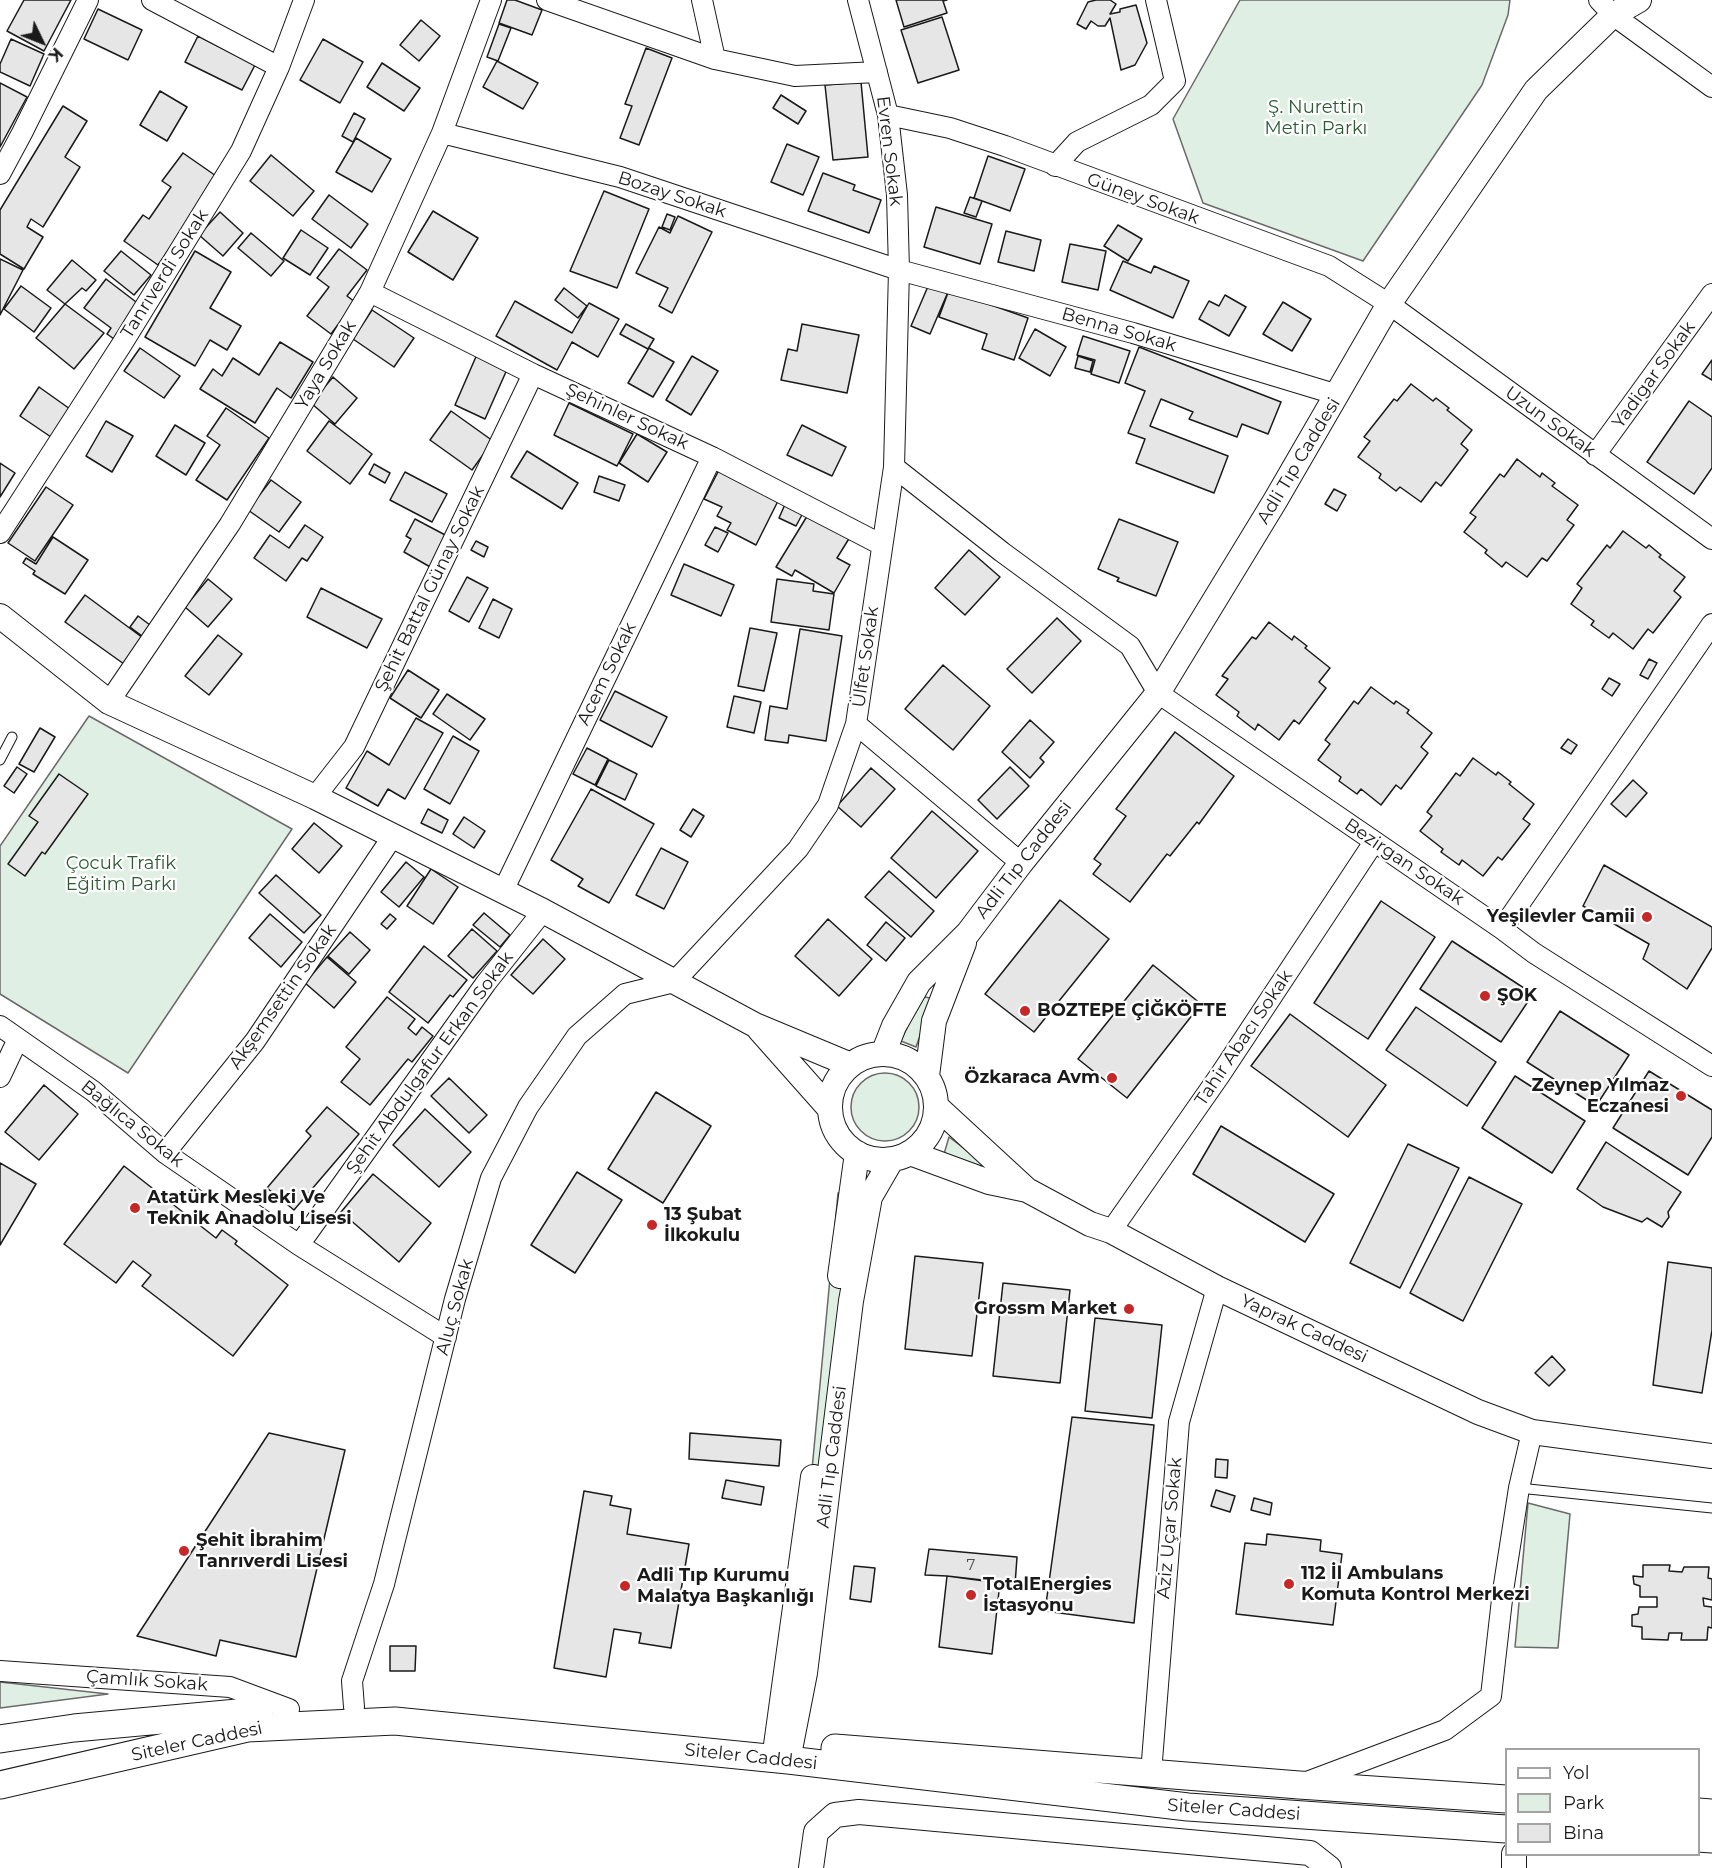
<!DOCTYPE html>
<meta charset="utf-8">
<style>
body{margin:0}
#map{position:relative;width:1712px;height:1868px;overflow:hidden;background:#fff;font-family:Montserrat,sans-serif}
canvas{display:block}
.legend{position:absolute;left:1505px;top:1748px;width:195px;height:108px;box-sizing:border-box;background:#fff;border:2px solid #a3a3a3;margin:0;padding:8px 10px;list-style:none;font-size:18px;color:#1a1a1a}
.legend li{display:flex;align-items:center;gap:12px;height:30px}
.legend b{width:30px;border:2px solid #a3a3a3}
.north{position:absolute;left:12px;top:12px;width:60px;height:60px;-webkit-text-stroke:4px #fff;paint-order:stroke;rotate:133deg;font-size:16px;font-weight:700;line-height:24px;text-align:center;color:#1a1a1a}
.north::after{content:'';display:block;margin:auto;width:21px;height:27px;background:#1a1a1a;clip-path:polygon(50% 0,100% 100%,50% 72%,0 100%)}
</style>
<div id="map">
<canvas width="1712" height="1868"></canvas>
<ul class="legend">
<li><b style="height:8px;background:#fff"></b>Yol</li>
<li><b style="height:16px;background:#e0efe3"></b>Park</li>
<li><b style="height:16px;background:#e6e6e6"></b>Bina</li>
</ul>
<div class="north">K</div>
</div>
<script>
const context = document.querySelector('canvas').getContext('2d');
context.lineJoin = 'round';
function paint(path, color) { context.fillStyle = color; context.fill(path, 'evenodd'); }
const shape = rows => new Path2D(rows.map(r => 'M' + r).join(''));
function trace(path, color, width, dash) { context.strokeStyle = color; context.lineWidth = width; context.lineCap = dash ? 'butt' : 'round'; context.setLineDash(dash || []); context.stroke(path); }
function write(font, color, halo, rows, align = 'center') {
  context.font = font + ' Montserrat,sans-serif'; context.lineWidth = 4.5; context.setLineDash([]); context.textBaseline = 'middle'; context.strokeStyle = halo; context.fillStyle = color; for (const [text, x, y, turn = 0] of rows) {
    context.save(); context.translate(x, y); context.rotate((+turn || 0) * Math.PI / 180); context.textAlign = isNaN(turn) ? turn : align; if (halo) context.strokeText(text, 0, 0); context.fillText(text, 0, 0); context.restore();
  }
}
const green = shape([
 [1240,0,1510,0,1508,15,1482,85,1363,261,1203,203,1173,119,1240,0],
 [89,716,292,829,128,1073,0,994,0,846,89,716],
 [925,997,930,998,931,1004,916,1047,901,1041,920,999,925,997],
 '851 1107a34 34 0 1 1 68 0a34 34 0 1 1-68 0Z',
 [949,1137,998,1174,944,1154,949,1137],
 [838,1193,857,1198,797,1629,838,1193],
 [1528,1503,1570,1514,1558,1648,1515,1647,1528,1503],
 [0,1682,108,1694,0,1708,0,1682]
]);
paint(green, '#e0efe3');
trace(green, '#6a6a6a', 1.5);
const building = shape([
 [24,0,71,0,44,51,7,31,24,0],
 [507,0,515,0,542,10,532,35,499,23,507,0],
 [896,0,947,0,943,1,947,13,904,27,896,0],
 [1096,0,1110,0,1116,4,1110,14,1120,12,1120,9,1136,5,1147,43,1135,65,1121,70,1110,18,1105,26,1098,26,1091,21,1086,29,1077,24,1088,2,1096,0],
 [98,9,142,30,128,60,84,39,98,9],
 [942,17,959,70,918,83,901,30,942,17],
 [421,20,440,36,419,61,400,45,421,20],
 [499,24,511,28,498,61,487,57,499,24],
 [198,36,255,65,242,90,185,62,198,36],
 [11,39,44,54,30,86,0,72,0,64,11,39],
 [323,39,363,62,340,103,300,80,323,39],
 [646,48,672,58,639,145,620,138,632,106,625,104,646,48],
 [497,61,538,83,523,109,483,87,497,61],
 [382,63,420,88,404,111,367,87,382,63],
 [861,82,868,157,833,160,825,85,861,82],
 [0,83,27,97,0,147,0,83],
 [160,91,187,107,167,141,140,125,160,91],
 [781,95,806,111,798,124,773,108,781,95],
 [63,106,87,121,65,157,80,167,43,227,31,219,27,227,43,237,24,269,0,254,0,210,63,106],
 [354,113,365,119,353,142,342,136,354,113],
 [356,138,391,159,372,192,336,172,356,138],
 [787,144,819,157,803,195,771,182,787,144],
 [183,153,219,178,158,265,124,241,143,215,149,219,171,187,162,181,183,153],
 [271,155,314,191,293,216,250,181,271,155],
 [988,156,1025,169,1010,211,974,198,988,156],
 [823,173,855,185,853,190,881,200,869,233,808,211,823,173],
 [604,191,649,209,617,288,570,271,604,191],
 [329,195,368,224,351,248,312,219,329,195],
 [970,197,982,201,976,217,964,213,970,197],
 [936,207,992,224,980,264,924,247,936,207],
 [433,211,478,238,453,280,408,252,433,211],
 [220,212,243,233,223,256,199,235,220,212],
 [667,214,675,217,670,230,662,227,667,214],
 [678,216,712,232,672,313,659,306,668,288,636,273,659,227,670,233,678,216],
 [1118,225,1142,239,1128,261,1104,246,1118,225],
 [301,230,328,248,310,275,283,258,301,230],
 [1006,231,1041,240,1034,271,998,262,1006,231],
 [251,233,284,261,271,276,238,248,251,233],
 [1070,244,1106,251,1098,290,1062,282,1070,244],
 [339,249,367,270,347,296,355,302,331,334,307,316,329,287,317,278,339,249],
 [121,251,151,275,134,295,104,271,121,251],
 [195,251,231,272,210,308,241,326,227,350,210,340,195,366,145,337,195,251],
 [0,259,23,270,0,315,0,259],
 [72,260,96,280,86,291,82,288,65,304,47,290,72,260],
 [1123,261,1151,273,1154,266,1189,281,1173,318,1110,290,1123,261],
 [106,279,140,305,114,339,107,334,111,328,84,308,106,279],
 [929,284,948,292,930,334,911,326,929,284],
 [21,286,51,308,34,332,4,309,21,286],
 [564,288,587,306,578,318,555,300,564,288],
 [949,290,1028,318,1014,360,982,349,987,334,939,317,949,290],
 [1225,295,1246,307,1229,336,1199,319,1209,301,1219,306,1225,295],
 [515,301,572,333,589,303,619,319,598,357,572,342,557,370,496,336,515,301],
 [1283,302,1311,319,1292,351,1263,334,1283,302],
 [65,304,104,333,74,369,36,338,65,304],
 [372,310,414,338,394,367,353,339,372,310],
 [626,324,654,339,648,349,620,334,626,324],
 [802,324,859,335,847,393,781,380,788,349,797,351,802,324],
 [1035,329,1066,347,1050,376,1019,358,1035,329],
 [1083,336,1130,351,1119,383,1091,374,1095,360,1077,355,1083,336],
 [280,342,313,362,291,398,277,388,255,423,200,389,213,369,222,376,233,358,259,375,280,342],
 [1139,347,1281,402,1268,434,1242,424,1237,437,1189,419,1193,412,1161,399,1150,426,1228,456,1214,493,1136,463,1145,439,1128,433,1145,391,1125,383,1139,347],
 [140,348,180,376,164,398,124,371,140,348],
 [649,348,674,362,653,397,628,383,649,348],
 [478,352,509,365,485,419,455,405,478,352],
 [692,356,718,371,691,415,666,400,692,356],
 [1078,356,1093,361,1090,372,1075,368,1078,356],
 [1712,360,1712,380,1702,374,1712,360],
 [333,377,357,398,335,424,311,403,333,377],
 [1411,384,1433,401,1436,398,1449,408,1447,410,1472,430,1461,444,1468,450,1441,486,1436,482,1421,502,1400,487,1396,491,1379,478,1381,474,1358,457,1370,441,1364,437,1394,399,1397,401,1411,384],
 [39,387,70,409,51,437,20,416,39,387],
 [1689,401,1712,417,1712,468,1694,494,1647,462,1689,401],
 [569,403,633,434,617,466,554,435,569,403],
 [226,408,269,438,227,500,196,480,220,445,207,436,226,408],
 [451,411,493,441,472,470,430,440,451,411],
 [106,421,133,436,112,472,86,456,106,421],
 [329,421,372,454,350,484,307,451,329,421],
 [175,425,205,443,186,475,156,456,175,425],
 [802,425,846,447,832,476,787,455,802,425],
 [637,434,667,452,648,482,619,463,637,434],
 [527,451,578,483,562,509,511,477,527,451],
 [1517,459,1540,477,1542,473,1555,483,1552,486,1578,505,1567,520,1574,525,1547,561,1542,558,1527,577,1506,562,1502,567,1485,553,1487,550,1464,532,1476,517,1470,513,1500,474,1504,477,1517,459],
 [0,463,15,473,0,497,0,463],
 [374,464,390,473,385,483,369,474,374,464],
 [719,470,778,501,756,545,727,530,731,523,717,516,722,507,704,499,719,470],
 [405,472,447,494,432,522,390,500,405,472],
 [599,476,625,485,619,501,594,492,599,476],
 [271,480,301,502,279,532,248,510,271,480],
 [46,487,73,505,35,561,8,543,46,487],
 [1334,489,1346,495,1337,511,1325,504,1334,489],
 [786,502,804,511,796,526,779,518,786,502],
 [809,513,850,537,837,558,850,565,834,593,795,570,792,576,776,567,809,513],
 [415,519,449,537,432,568,404,552,411,539,406,536,415,519],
 [1119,519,1178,542,1156,596,1117,581,1119,578,1098,569,1119,519],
 [305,525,323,537,307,561,302,558,286,581,254,558,270,535,289,548,305,525],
 [715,527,728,533,718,552,705,545,715,527],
 [1623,531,1646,548,1649,545,1661,555,1659,557,1685,577,1674,591,1681,597,1653,633,1648,629,1633,649,1613,633,1609,638,1591,625,1594,621,1571,604,1582,588,1577,584,1607,545,1610,548,1623,531],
 [53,537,88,560,65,594,33,574,35,571,23,563,26,558,36,564,53,537],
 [476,541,488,547,484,557,471,550,476,541],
 [969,550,1000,577,965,615,935,588,969,550],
 [684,564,734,585,721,616,671,595,684,564],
 [467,577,488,588,469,622,449,611,467,577],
 [208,579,232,599,208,627,185,607,208,579],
 [777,579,814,584,813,591,834,594,829,630,771,622,777,579],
 [321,588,382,619,367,648,307,617,321,588],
 [85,595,143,638,124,664,65,622,85,595],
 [493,599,512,609,499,638,479,628,493,599],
 [138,616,150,625,142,636,130,627,138,616],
 [1057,618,1081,641,1032,693,1007,669,1057,618],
 [1269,622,1292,640,1294,636,1307,646,1305,648,1330,668,1319,682,1326,688,1299,724,1294,720,1279,740,1258,724,1255,730,1237,716,1239,712,1216,695,1228,679,1222,676,1252,637,1256,639,1269,622],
 [750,628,777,633,764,691,738,686,750,628],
 [800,629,842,636,826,741,789,735,788,743,765,740,770,706,787,709,800,629],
 [218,635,242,654,209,695,185,676,218,635],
 [1649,659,1657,663,1648,679,1640,675,1649,659],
 [943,665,990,706,953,750,905,709,943,665],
 [408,670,439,690,421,718,390,698,408,670],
 [1609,678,1620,684,1612,696,1602,689,1609,678],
 [1371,687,1394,704,1396,701,1409,710,1407,713,1432,733,1421,747,1428,753,1401,789,1396,785,1381,805,1361,789,1357,794,1339,781,1341,777,1318,760,1330,744,1325,740,1354,701,1358,704,1371,687],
 [615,691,667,717,652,747,600,720,615,691],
 [447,694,485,719,470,740,433,714,447,694],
 [734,696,761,702,754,733,727,727,734,696],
 [416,718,443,733,405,799,388,789,378,806,346,788,367,751,389,765,416,718],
 [1030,720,1054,742,1040,758,1044,762,1030,778,1002,752,1030,720],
 [40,728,55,737,34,772,19,764,40,728],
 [1175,732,1234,776,1199,824,1197,822,1170,856,1167,854,1130,902,1093,874,1101,864,1094,859,1126,816,1116,809,1175,732],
 [453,736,479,751,450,804,424,789,453,736],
 [1568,739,1577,745,1571,754,1561,748,1568,739],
 [587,748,608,759,595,785,573,774,587,748],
 [1473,758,1496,775,1498,772,1511,782,1509,784,1534,804,1523,819,1530,824,1502,860,1498,857,1483,876,1462,860,1459,865,1441,852,1443,849,1420,831,1432,816,1427,812,1456,773,1460,776,1473,758],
 [609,760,637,774,625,800,596,786,609,760],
 [17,767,27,774,14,793,4,786,17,767],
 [1010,767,1029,786,997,819,978,800,1010,767],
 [871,768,895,789,861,827,837,806,871,768],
 [59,774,88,794,45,854,42,852,25,876,8,864,38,822,29,816,59,774],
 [1633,780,1647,793,1626,817,1611,804,1633,780],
 [591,789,654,824,609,903,578,886,583,879,551,860,591,789],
 [428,809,448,820,442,833,421,823,428,809],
 [693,809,704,816,691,837,680,830,693,809],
 [932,811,978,851,936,898,891,858,932,811],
 [464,817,485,831,474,848,453,834,464,817],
 [314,823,342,846,319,873,292,849,314,823],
 [661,848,688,862,664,909,636,895,661,848],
 [406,862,424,877,399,907,381,892,406,862],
 [1604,865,1712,927,1712,948,1687,989,1643,959,1649,944,1583,906,1604,865],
 [431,869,458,887,433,924,407,906,431,869],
 [889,871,934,911,911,937,865,897,889,871],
 [276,875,321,915,304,933,259,893,276,875],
 [1060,900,1109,939,1034,1032,985,994,1060,900],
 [1381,901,1435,937,1368,1039,1314,1003,1381,901],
 [484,913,510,935,500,947,473,925,484,913],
 [270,914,302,942,281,967,249,938,270,914],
 [390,914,396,919,387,929,381,924,390,914],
 [828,919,872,959,839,996,795,956,828,919],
 [886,922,905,938,886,961,867,945,886,922],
 [472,929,497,951,473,978,448,956,472,929],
 [350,932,370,950,349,974,328,956,350,932],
 [543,939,565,959,533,994,511,975,543,939],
 [1452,941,1533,994,1501,1042,1420,989,1452,941],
 [424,946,467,980,453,997,450,995,428,1023,389,992,424,946],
 [327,957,356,982,334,1008,305,983,327,957],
 [1153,965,1201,1004,1127,1098,1078,1059,1153,965],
 [387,997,415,1019,408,1028,416,1035,422,1027,433,1036,412,1062,408,1059,370,1105,341,1082,360,1059,346,1047,387,997],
 [1416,1007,1496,1062,1467,1106,1386,1050,1416,1007],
 [1560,1011,1629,1055,1596,1106,1527,1062,1560,1011],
 [1290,1014,1386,1085,1348,1137,1251,1066,1290,1014],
 [1649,1071,1712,1110,1712,1137,1688,1175,1613,1128,1649,1071],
 [1515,1076,1585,1121,1552,1173,1482,1128,1515,1076],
 [449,1078,487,1115,469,1133,431,1096,449,1078],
 [44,1085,78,1114,39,1160,5,1132,44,1085],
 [656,1092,711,1126,663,1203,608,1169,656,1092],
 [327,1107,359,1134,294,1210,267,1188,311,1136,306,1131,327,1107],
 [425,1109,471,1152,439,1187,393,1145,425,1109],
 [1221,1126,1334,1194,1305,1242,1193,1174,1221,1126],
 [1606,1142,1681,1192,1668,1212,1669,1217,1662,1227,1647,1218,1642,1222,1603,1207,1577,1189,1606,1142],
 [1408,1144,1459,1168,1400,1288,1350,1263,1408,1144],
 [0,1163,36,1184,0,1245,0,1163],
 [124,1166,216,1238,222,1230,237,1241,235,1244,288,1285,233,1356,142,1286,151,1275,133,1261,116,1283,64,1244,124,1166],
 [577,1172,622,1200,575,1273,531,1245,577,1172],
 [373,1174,431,1223,399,1262,341,1212,373,1174],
 [1469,1177,1522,1204,1463,1321,1410,1293,1469,1177],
 [915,1256,983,1263,972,1356,905,1349,915,1256],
 [1668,1262,1712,1268,1712,1330,1702,1393,1653,1385,1668,1262],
 [1003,1283,1070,1290,1060,1383,993,1376,1003,1283],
 [1095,1318,1162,1325,1152,1418,1085,1411,1095,1318],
 [1552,1356,1565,1370,1549,1386,1535,1373,1552,1356],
 [1072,1417,1154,1425,1134,1623,1045,1611,1072,1417],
 [269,1433,345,1450,296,1657,220,1640,216,1656,137,1636,269,1433],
 [690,1433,781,1440,779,1466,689,1459,690,1433],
 [1216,1459,1228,1460,1227,1478,1215,1477,1216,1459],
 [726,1480,764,1487,761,1505,722,1498,726,1480],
 [1216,1490,1235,1496,1230,1512,1211,1506,1216,1490],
 [584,1491,612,1496,610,1505,631,1509,627,1534,689,1544,671,1648,639,1643,641,1633,614,1629,606,1677,554,1668,584,1491],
 [1254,1498,1272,1503,1270,1515,1251,1510,1254,1498],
 [1267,1534,1321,1540,1320,1551,1342,1554,1333,1625,1236,1614,1245,1543,1266,1545,1267,1534],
 [929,1549,1017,1557,1015,1585,947,1576,925,1575,929,1549],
 [1643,1565,1670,1565,1669,1571,1682,1572,1684,1567,1709,1567,1708,1578,1712,1579,1712,1600,1703,1598,1704,1606,1712,1607,1712,1628,1708,1627,1707,1640,1681,1640,1682,1633,1669,1633,1668,1640,1642,1639,1642,1627,1632,1626,1632,1615,1638,1614,1639,1607,1657,1607,1657,1597,1640,1597,1640,1586,1634,1584,1633,1576,1643,1577,1643,1565],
 [854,1566,875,1568,871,1602,850,1599,854,1566],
 [947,1576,1000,1582,992,1654,939,1647,947,1576],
 [390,1646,416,1646,415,1671,390,1671,390,1646]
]);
paint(building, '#e6e6e6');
trace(building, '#1a1a1a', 1.5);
const service = shape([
 [0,760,12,737],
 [1519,1488,1712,1508]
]);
const minor = shape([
 [152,0,279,67],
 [547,0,715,59,795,76,877,72],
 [702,0,715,59],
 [1599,0,1613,15,1712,87],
 [888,115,950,128,1005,146,1329,266,1389,304,1712,539],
 [442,133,620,177,899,270,1133,333,1338,395],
 [1055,166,1077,142,1151,105,1175,81,1156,0],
 [0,174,22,133,88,0],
 [370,292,533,374,712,457,882,545],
 [1595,455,1712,294],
 [894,467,1002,552,1130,646,1158,693,1502,929,1534,953,1712,1066],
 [0,533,122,344,241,151,279,67,304,0],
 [109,702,230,524,370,292,442,133,491,0],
 [856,724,1021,863],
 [315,797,354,747,533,374],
 [503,891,712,457],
 [1502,929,1712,624],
 [0,1026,93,1091,165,1153,299,1245,446,1337],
 [0,1077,18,1039],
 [165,1153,255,1041,393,836],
 [1111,1231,1220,1075,1374,842],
 [299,1245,486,983,543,911],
 [0,1671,230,1687,289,1709],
 [354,1707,352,1681,384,1584,455,1299,491,1178,528,1107,577,1036,625,994,674,982,798,849,828,805,856,724,894,467,899,270,897,195,888,115,858,0],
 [1151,1773,1179,1422,1217,1288],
 [1304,1783,1445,1730,1491,1696,1503,1591,1519,1488,1532,1432]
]);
const tertiary = shape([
 [0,616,109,702,315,797,543,911,755,1025,851,1065],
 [759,1029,830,1109],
 [883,1054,894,1026,919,982,968,933,1021,863,1158,693,1275,501,1389,304,1536,90,1613,15,1639,0],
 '830 1107a53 53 0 1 1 106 0a53 53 0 1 1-106 0Z',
 [927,1076,934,1021,964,943],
 [937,1107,1027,1190,1090,1224,1111,1231,1217,1288,1478,1412,1532,1432,1712,1456],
 [910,1153,989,1182,1027,1190],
 [840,1276,857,1153],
 [776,1745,813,1477],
 [788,1760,805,1673,851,1301,870,1197,892,1159],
 [1514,1854,1514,1868],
 [811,1868,816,1832,835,1815,859,1812,1310,1853,1329,1868]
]);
const secondary = shape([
 [0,1739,74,1728,259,1711],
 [835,1748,1299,1785,1506,1799],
 [0,1785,247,1728,395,1721,788,1760,1188,1807,1506,1829],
 [1698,1812,1712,1813],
 [1698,1838,1712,1839]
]);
trace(service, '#1a1a1a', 11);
trace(minor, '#1a1a1a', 22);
trace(tertiary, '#1a1a1a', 26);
trace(secondary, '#1a1a1a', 29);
trace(service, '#fff', 9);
trace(minor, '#fff', 20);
trace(tertiary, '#fff', 24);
trace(secondary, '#fff', 27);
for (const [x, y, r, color] of [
 [1647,917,6,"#c62828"],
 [1485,996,6,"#c62828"],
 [1025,1011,6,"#c62828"],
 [1112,1078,6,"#c62828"],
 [1681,1096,6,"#c62828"],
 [135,1208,6,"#c62828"],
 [652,1225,6,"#c62828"],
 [1129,1309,6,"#c62828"],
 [184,1551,6,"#c62828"],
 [1289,1584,6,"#c62828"],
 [625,1586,6,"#c62828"],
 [971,1595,6,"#c62828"]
]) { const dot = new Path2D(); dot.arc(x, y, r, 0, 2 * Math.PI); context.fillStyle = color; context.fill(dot); trace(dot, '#fff', 2); }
write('15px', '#4d4d4d', null, [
 ["7",971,1566]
]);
write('18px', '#2b5a34', '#fff', [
 ["Ş. Nurettin",1316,108],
 ["Metin Parkı",1316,129],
 ["Çocuk Trafik",121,864],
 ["Eğitim Parkı",121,885]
]);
write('18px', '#1a1a1a', '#fff', [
 ["Evren Sokak",889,151,83],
 ["Bozay Sokak",672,195,18],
 ["Güney Sokak",1143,199,20],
 ["Tanrıverdi Sokak",165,274,-58],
 ["Benna Sokak",1119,330,16],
 ["Yaya Sokak",326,365,-59],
 ["Yadigar Sokak",1654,375,-54],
 ["Şehinler Sokak",627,417,25],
 ["Uzun Sokak",1550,422,36],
 ["Adli Tıp Caddesi",1299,461,-59],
 ["Şehit Battal Günay Sokak",430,589,-64],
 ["Ülfet Sokak",866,657,-82],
 ["Acem Sokak",607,674,-64],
 ["Adli Tıp Caddesi",1024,860,-52],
 ["Bezirgan Sokak",1404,862,34],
 ["Akşemsettin Sokak",283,997,-55],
 ["Tahir Abacı Sokak",1244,1038,-56],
 ["Şehit Abdulgafur Erkan Sokak",430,1063,-54],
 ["Bağlıca Sokak",132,1124,39],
 ["Aluç Sokak",455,1307,-75],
 ["Yaprak Caddesi",1304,1329,25],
 ["Adli Tıp Caddesi",832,1457,-83],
 ["Aziz Uçar Sokak",1170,1528,-85],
 ["Çamlık Sokak",147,1681,4],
 ["Siteler Caddesi",197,1742,-12],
 ["Siteler Caddesi",751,1757,6],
 ["Siteler Caddesi",1234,1810,4]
]);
write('bold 18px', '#1a1a1a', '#fff', [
 ["Yeşilevler Camii",1635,917,"right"],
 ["ŞOK",1497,996],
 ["BOZTEPE ÇİĞKÖFTE",1037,1011],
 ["Özkaraca Avm",1100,1078,"right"],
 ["Zeynep Yılmaz",1669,1086,"right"],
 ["Eczanesi",1669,1107,"right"],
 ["Atatürk Mesleki Ve",147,1198],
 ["Teknik Anadolu Lisesi",147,1219],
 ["13 Şubat",664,1215],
 ["İlkokulu",664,1236],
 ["Grossm Market",1117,1309,"right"],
 ["Şehit İbrahim",196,1541],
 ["Tanrıverdi Lisesi",196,1562],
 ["112 İl Ambulans",1301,1574],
 ["Komuta Kontrol Merkezi",1301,1595],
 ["Adli Tıp Kurumu",637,1576],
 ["Malatya Başkanlığı",637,1597],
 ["TotalEnergies",983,1585],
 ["İstasyonu",983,1606]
], 'left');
</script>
